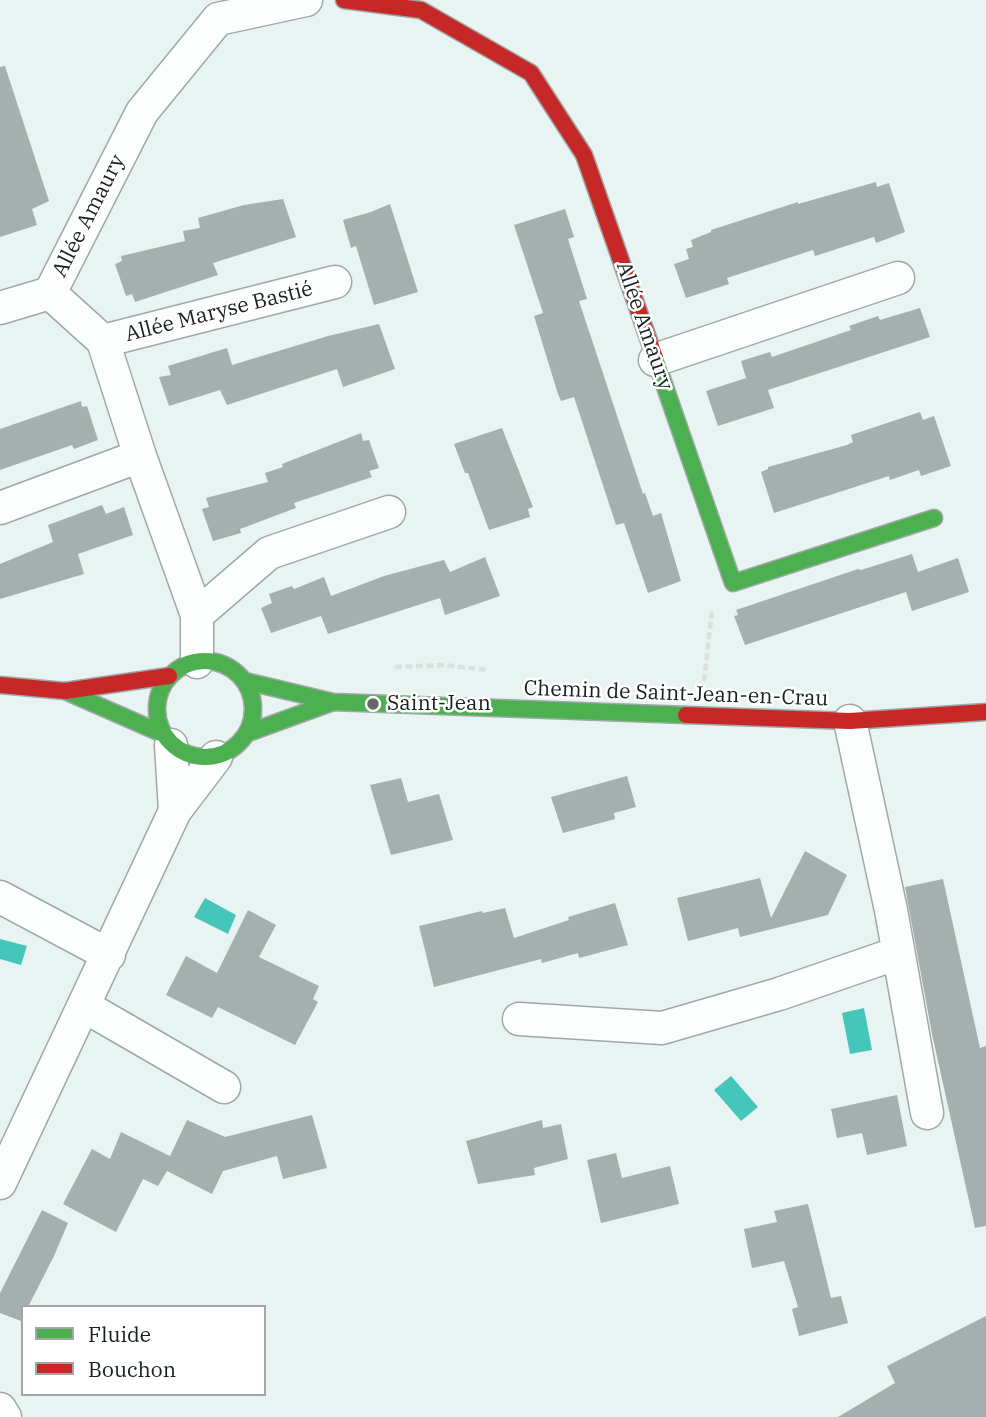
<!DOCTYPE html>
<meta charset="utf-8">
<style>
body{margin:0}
#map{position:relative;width:986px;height:1417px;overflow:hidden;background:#e8f4f2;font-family:"IBM Plex Serif",serif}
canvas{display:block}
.legend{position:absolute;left:21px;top:1305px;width:245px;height:91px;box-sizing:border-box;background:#fff;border:2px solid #a3a6a5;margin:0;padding:9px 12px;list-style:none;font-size:21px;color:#18201f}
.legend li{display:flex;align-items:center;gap:14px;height:35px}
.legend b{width:35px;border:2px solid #a3a6a5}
</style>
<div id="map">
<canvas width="986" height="1417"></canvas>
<ul class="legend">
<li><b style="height:9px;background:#4caf50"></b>Fluide</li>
<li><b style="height:9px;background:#c62828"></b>Bouchon</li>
</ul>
</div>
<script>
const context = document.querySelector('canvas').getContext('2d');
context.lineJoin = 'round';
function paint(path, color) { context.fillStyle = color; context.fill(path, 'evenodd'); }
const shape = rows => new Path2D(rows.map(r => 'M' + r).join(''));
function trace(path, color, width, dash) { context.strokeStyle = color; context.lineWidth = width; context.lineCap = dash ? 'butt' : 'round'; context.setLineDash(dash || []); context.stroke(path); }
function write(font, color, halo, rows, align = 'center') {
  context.font = font + ' "IBM Plex Serif",serif'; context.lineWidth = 5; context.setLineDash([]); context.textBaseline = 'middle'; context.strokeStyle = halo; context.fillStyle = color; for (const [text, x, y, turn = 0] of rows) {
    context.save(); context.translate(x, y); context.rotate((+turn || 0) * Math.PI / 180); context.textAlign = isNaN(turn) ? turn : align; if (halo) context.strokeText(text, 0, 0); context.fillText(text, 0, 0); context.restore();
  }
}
paint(shape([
 [205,898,236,915,228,934,194,917],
 [0,939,27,946,21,965,0,959],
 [864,1008,872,1050,850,1054,842,1013],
 [731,1076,758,1107,741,1121,714,1090]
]), '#46c6bb');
paint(shape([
 [5,66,49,201,32,209,37,225,0,237,0,67],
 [876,182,877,187,889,183,905,232,876,243,874,237,815,256,813,250,727,278,729,284,686,298,674,264,689,259,686,249,693,247,691,240,711,232,711,230,798,202,798,204],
 [283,199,296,237,213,263,218,275,135,302,132,294,126,296,115,264,122,261,121,256,185,241,183,231,200,228,198,218,244,205],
 [390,204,418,292,374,305,356,246,351,248,343,220,371,212],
 [565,209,574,237,568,239,587,299,579,301,643,494,645,493,653,516,661,513,681,581,648,593,624,523,616,525,574,397,561,401,558,394,534,316,543,313,514,225],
 [920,308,930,337,768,390,774,408,718,426,706,391,746,378,741,361,770,352,772,357,851,330,849,326,878,316,880,320],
 [379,324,395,369,343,387,337,369,227,405,220,390,169,406,159,377,171,375,168,366,227,348,232,365,328,336],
 [81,401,82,407,87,406,98,440,74,449,72,445,0,470,0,429],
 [920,412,923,420,934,416,951,466,921,476,919,470,890,480,889,476,774,513,761,472,768,469,768,467,847,445,853,442,851,435],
 [502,428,533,507,528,509,530,517,489,530,468,473,465,473,454,444],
 [361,433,363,441,369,440,379,468,369,471,372,477,294,503,296,508,240,529,241,533,213,541,202,509,209,507,206,498,268,482,265,473,283,467,282,464],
 [102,505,106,514,124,507,133,535,78,554,84,574,0,599,0,564,53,542,48,525],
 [912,554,918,572,958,558,969,592,912,611,906,592,745,645,734,616,738,615,736,610,858,569,861,570],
 [485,557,500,596,445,615,440,598,328,634,321,616,271,633,261,608,272,603,269,594,292,586,294,589,324,577,331,596,384,576,444,560,450,572],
 [627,776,636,807,614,813,615,819,563,833,551,797],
 [401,778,408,802,439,794,453,840,391,855,370,785],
 [805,851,847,875,828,915,740,937,738,928,688,941,677,898,760,878,771,918],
 [943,879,980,1048,986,1046,986,1226,975,1228,932,1034,905,887],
 [615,903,628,945,579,958,578,953,542,963,541,959,434,987,419,926,482,911,483,913,505,908,514,938,569,920,568,917],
 [248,910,276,925,259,957,319,986,313,999,318,1002,295,1045,218,1007,212,1018,166,995,186,956,217,973],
 [897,1095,907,1146,867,1155,862,1133,837,1138,831,1109],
 [312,1115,327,1168,283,1179,277,1156,223,1171,212,1194,167,1171,158,1186,143,1179,116,1232,63,1204,92,1149,110,1159,121,1132,170,1156,187,1120,225,1137],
 [542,1120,543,1128,561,1124,568,1159,534,1168,535,1175,478,1184,466,1141],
 [616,1153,622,1178,670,1166,679,1204,601,1223,587,1160],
 [808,1204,831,1298,841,1296,848,1323,799,1336,792,1309,798,1307,784,1261,752,1268,744,1229,777,1222,774,1211],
 [42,1210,68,1223,54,1256,28,1307,23,1307,21,1321,0,1313,0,1293],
 [986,1316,986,1417,838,1417,895,1383,887,1366]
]), '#a5afad');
const street = shape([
 [50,293,142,112,218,19,306,0],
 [50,293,103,341,140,456,197,615,197,662],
 [0,308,50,293],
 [103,341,335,282],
 [655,360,898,278],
 [0,508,140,456],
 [197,615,269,553,389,512],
 [850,721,891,910,927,1113],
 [171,745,175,811,216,757],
 [0,897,109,955],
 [84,1006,224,1087],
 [519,1019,662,1028,779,994,898,953],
 [0,1183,175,811],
 [0,1409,5,1417]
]);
const fast = shape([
 [655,358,733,583,934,518],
 '157 709a48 48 0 1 1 96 0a48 48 0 1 1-96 0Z',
 [245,681,333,702,686,715],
 [65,691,163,734],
 [248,733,333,702]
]);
const jam = shape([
 [344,0,421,10,531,73,584,155,655,358],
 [0,685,65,691,169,676],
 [686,715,850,721,986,712]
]);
trace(street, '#9fa8a7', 35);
trace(fast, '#9fa8a7', 19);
trace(jam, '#9fa8a7', 19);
trace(shape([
 [395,667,444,665,487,670],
 [704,681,712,610]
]), '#dbdfde', 4.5, [7, 3.5]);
trace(street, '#fcfdfd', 32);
trace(fast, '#4caf50', 16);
trace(jam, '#c62828', 16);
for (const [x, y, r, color] of [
 [373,704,7,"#616a69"]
]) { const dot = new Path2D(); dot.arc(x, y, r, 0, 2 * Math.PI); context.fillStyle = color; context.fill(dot); trace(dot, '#fff', 2.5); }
write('21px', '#18201f', '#fff', [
 ["Allée Amaury",89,216,-63],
 ["Allée Maryse Bastié",219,312,-14],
 ["Allée Amaury",644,326,71],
 ["Chemin de Saint-Jean-en-Crau",676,694,2]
]);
write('21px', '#18201f', '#fff', [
 ["Saint-Jean",387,704]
], 'left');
</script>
